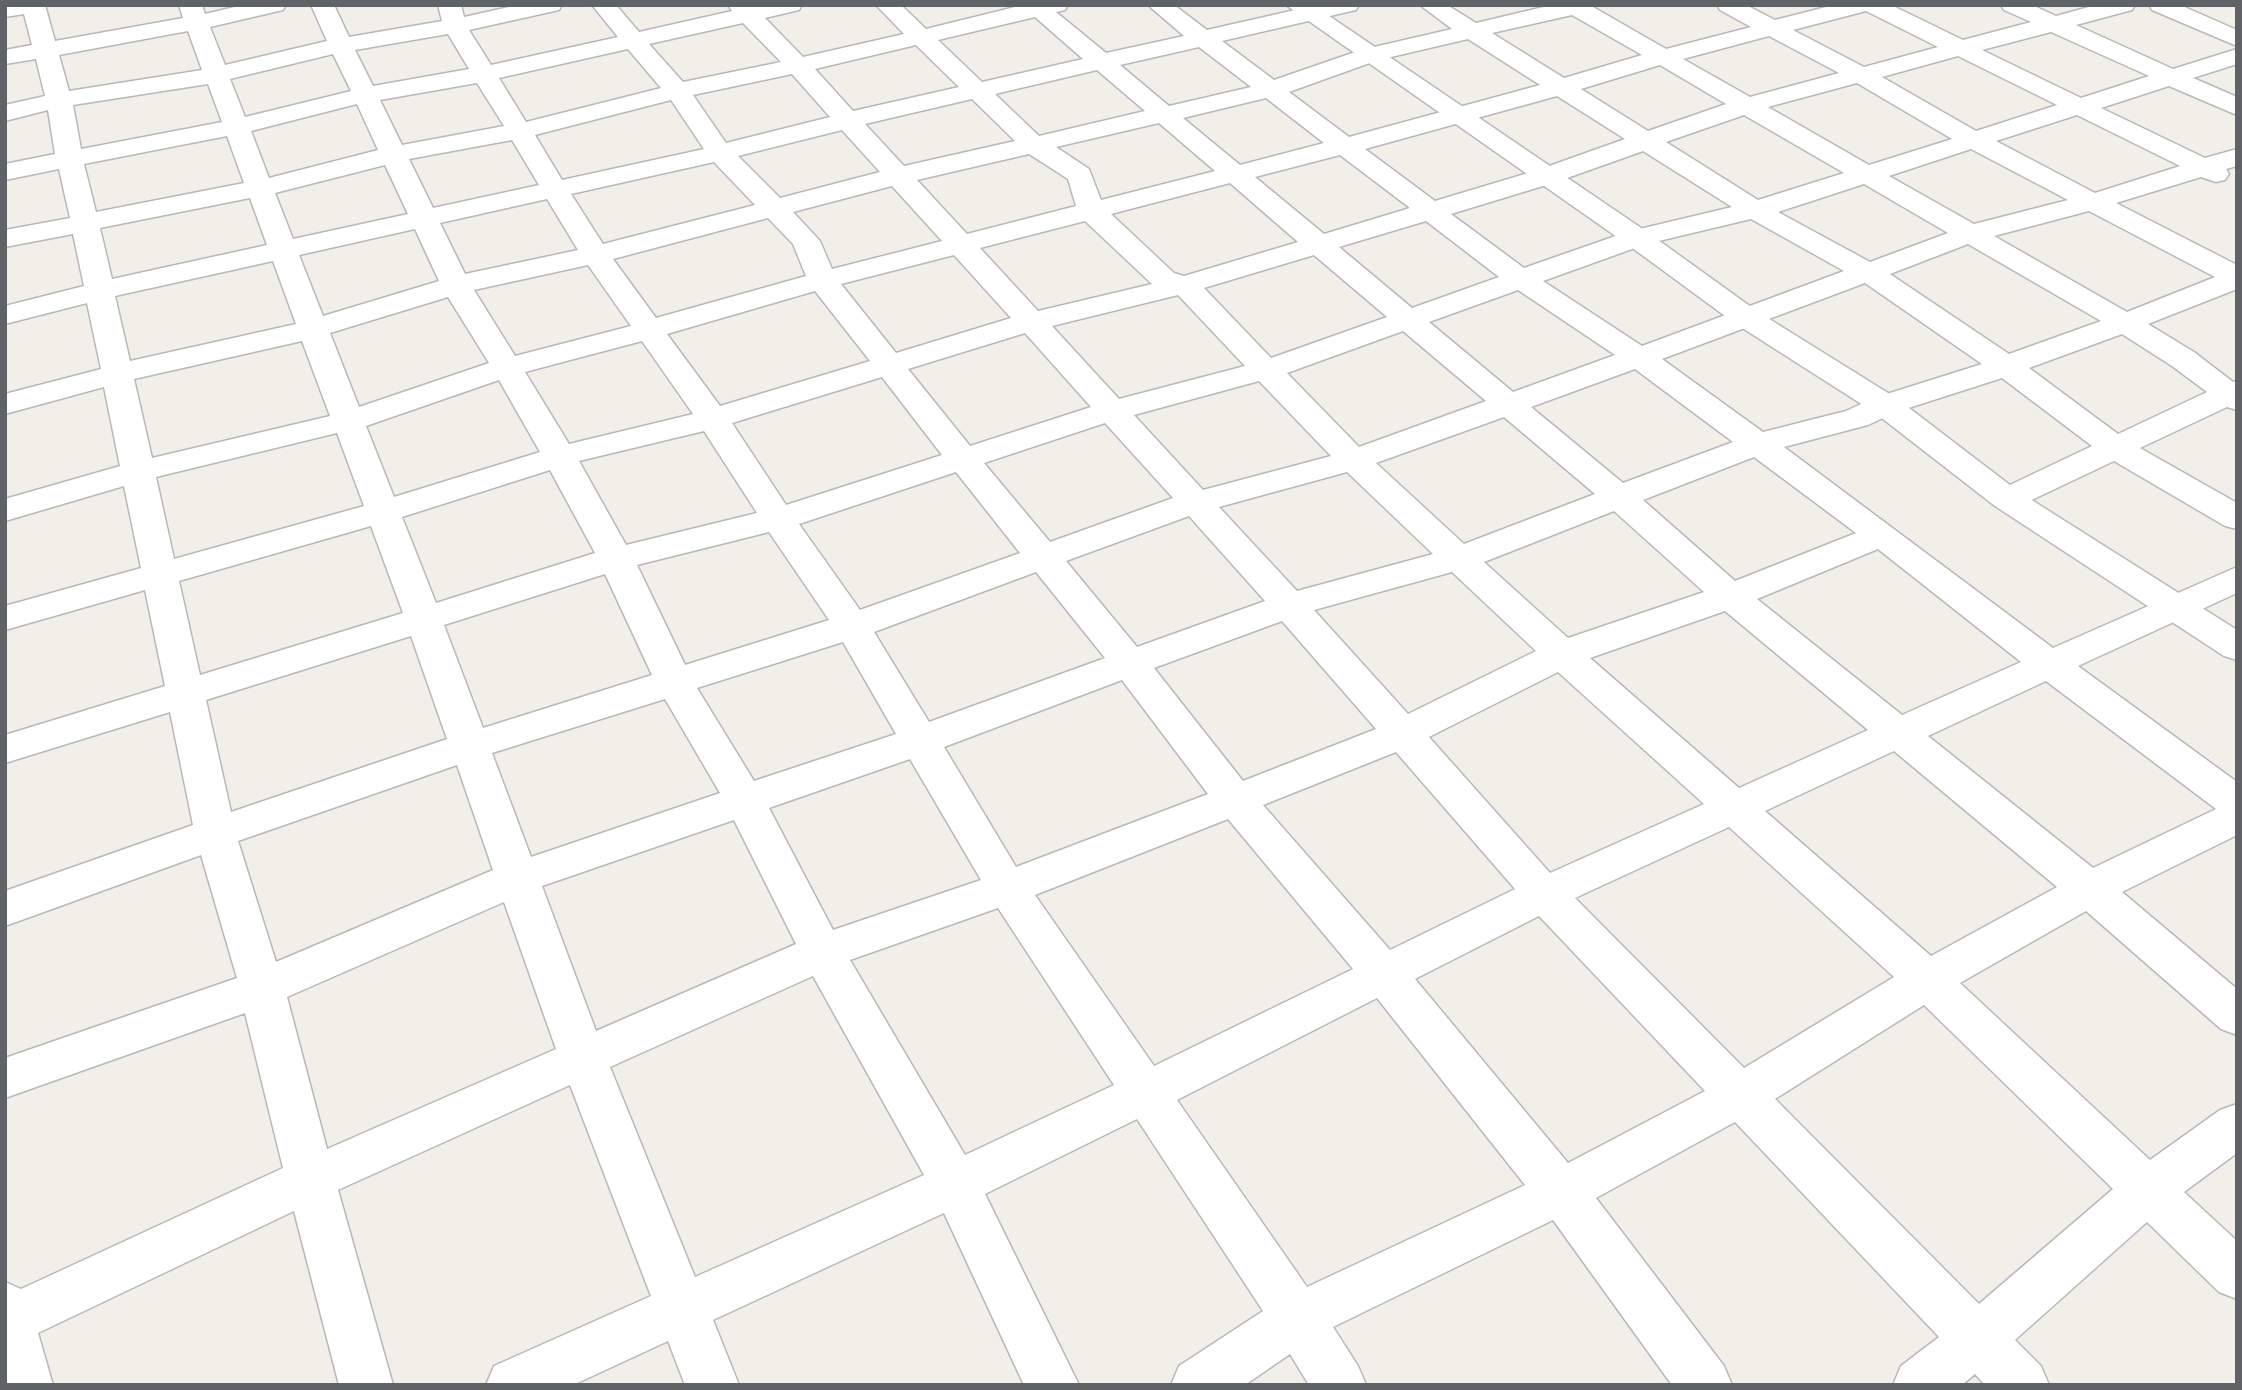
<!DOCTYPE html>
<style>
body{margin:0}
#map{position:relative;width:2242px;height:1390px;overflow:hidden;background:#f1efe8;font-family:"Noto Sans",sans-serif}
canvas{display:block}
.frame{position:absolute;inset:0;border:7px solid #5f6368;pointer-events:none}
</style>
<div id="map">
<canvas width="2242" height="1390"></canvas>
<div class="frame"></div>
</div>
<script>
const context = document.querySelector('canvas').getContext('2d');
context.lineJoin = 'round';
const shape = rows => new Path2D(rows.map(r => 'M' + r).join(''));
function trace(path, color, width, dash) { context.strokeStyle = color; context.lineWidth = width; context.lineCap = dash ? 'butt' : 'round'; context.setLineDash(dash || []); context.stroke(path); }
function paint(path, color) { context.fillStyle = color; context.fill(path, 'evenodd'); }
const street = shape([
 [5,5,45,5,55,41,183,18,179,5,202,5,205,14,243,5,286,5,283,10,210,27,225,65,327,41,311,5,334,5,349,37,442,21,438,5,461,5,464,17,518,5,562,5,559,10,469,30,491,65,618,37,592,5,616,5,639,32,732,11,728,5,802,5,799,10,765,18,803,57,904,34,876,5,901,5,926,29,1023,5,1068,5,1065,10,1056,12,1106,53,1184,36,1148,5,1174,5,1207,30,1317,5,1359,5,1356,10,1222,41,1274,80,1361,50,1452,29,1420,5,1447,5,1476,23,1552,5,1594,5,1593,7,1666,49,1751,27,1720,10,1717,5,1746,5,1775,20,1834,5,1891,5,1963,40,2031,22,2004,10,2001,5,2032,5,2056,16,2096,5,2135,5,2132,10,2076,25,2173,69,2237,49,2237,64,2193,78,2237,97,2237,115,2169,86,2101,108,2205,158,2237,149,2237,166,2226,169,2229,174,2225,180,2216,182,2201,177,2116,203,2237,265,2237,289,2148,324,2194,352,2233,382,2237,381,2237,410,2227,407,2140,448,2237,503,2237,529,2225,526,2114,461,2019,506,2007,509,1995,506,1990,499,1995,492,2092,446,2002,378,1896,412,1868,425,1784,447,2053,648,2237,567,2237,593,2078,666,2237,782,2237,835,2122,892,2237,989,2237,1035,2221,1029,2086,911,1960,983,2150,1160,2220,1110,2237,1104,2237,1153,2184,1192,2237,1241,2237,1299,2219,1292,2147,1222,2015,1340,2041,1366,2049,1385,1985,1385,1975,1374,1962,1385,1893,1385,1901,1366,1939,1337,1735,1122,1596,1198,1724,1366,1732,1385,1672,1385,1553,1220,1333,1327,1358,1366,1366,1385,1309,1385,1290,1354,1245,1385,1171,1385,1179,1366,1263,1311,1137,1119,985,1194,1079,1385,1024,1385,944,1213,713,1320,739,1385,685,1385,668,1341,573,1385,486,1385,494,1366,651,1296,570,1085,338,1190,393,1385,339,1385,294,1211,38,1333,53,1385,5,1385,5,1282,21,1289,283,1168,245,1013,5,1098,5,1058,237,978,201,855,5,926,5,891,193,825,170,712,5,763,5,735,165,686,145,590,5,630,5,606,141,568,124,486,5,521,5,499,120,466,104,387,5,414,5,394,101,369,87,303,5,324,5,306,84,286,73,234,5,247,5,230,70,218,59,169,5,180,5,164,55,154,48,110,5,121,5,105,45,96,36,59,5,64,5,50,32,45,24,14,5,17,5,5],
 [1866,11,1938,47,1864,67,1793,30,1866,11],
 [1572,15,1642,55,1564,78,1492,33,1572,15],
 [1035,17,1083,59,982,82,938,40,1035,17],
 [743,23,781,62,683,82,649,44,743,23],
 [188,31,202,70,69,91,59,55,188,31],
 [2051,32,2149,76,2081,98,1982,50,2051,32],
 [448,34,469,69,373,86,355,50,448,34],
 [1769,36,1839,73,1750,97,1683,59,1769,36],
 [1468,39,1540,85,1349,137,1289,92,1378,60,1468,39],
 [916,45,959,87,853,111,815,69,916,45],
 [1199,47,1251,87,1169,106,1120,65,1199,47],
 [628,49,661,88,526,122,499,78,628,49],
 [333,54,351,91,245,117,230,79,333,54],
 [1958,56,2057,105,1976,131,1882,77,1958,56],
 [1660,65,1726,104,1648,131,1581,89,1660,65],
 [1097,70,1145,111,1039,136,995,94,1097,70],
 [792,74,830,117,726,143,693,95,792,74],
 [477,83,504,126,402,145,380,100,477,83],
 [1857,83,1952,139,1869,165,1768,107,1857,83],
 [208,84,222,122,81,149,73,105,208,84],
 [1557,96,1625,139,1538,170,1435,201,1365,149,1557,96],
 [1266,98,1324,143,1240,165,1183,118,1266,98],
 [972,99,1015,141,904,166,865,124,972,99],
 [671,100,704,149,562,180,535,135,671,100],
 [357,104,378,150,269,178,251,131,357,104],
 [1744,115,1844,173,1758,200,1666,142,1744,115],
 [2077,115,2180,166,2095,193,1996,141,2077,115],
 [1159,123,1215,171,1101,200,1089,169,1056,147,1159,123],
 [842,130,880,172,780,198,738,156,842,130],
 [227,136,244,183,96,212,84,164,227,136],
 [512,140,539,185,433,208,409,159,512,140],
 [1971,149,2068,200,1974,224,1889,176,1971,149],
 [1643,151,1732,207,1627,232,1524,268,1451,214,1556,182,1643,151],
 [1029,154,1068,179,1076,206,967,234,917,180,1029,154],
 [1340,155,1410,208,1324,234,1255,177,1340,155],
 [714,162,755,205,603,244,571,194,714,162],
 [385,165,408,214,293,239,275,193,385,165],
 [1230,183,1298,242,1184,276,1174,273,1111,214,1230,183],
 [1864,184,1948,233,1870,262,1778,212,1864,184],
 [892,186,942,241,832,269,820,241,793,212,892,186],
 [250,198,267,245,112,279,100,228,250,198],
 [547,199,578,250,465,274,440,223,547,199],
 [2089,211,2215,277,2127,312,1994,236,2089,211],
 [768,218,793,244,806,276,656,318,613,259,768,218],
 [1751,219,1844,271,1642,346,1543,281,1646,244,1751,219],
 [1085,221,1152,284,1038,311,980,248,1085,221],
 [1426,221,1499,277,1412,308,1339,247,1426,221],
 [415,229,439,281,323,316,299,255,415,229],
 [1968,244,2101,321,2009,354,1890,274,1968,244],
 [954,255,1011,318,896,353,841,284,954,255],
 [1314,255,1387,317,1271,358,1204,288,1314,255],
 [273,261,296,324,130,361,115,296,273,261],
 [588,265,631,326,515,356,474,290,588,265],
 [1865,283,1982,364,1874,398,1846,411,1763,432,1662,359,1865,283],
 [1518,290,1615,355,1513,392,1429,322,1518,290],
 [815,291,870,361,720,406,667,334,815,291],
 [1178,295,1245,366,1119,399,1052,326,1178,295],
 [448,297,489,363,359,407,330,333,448,297],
 [1403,331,1486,401,1359,447,1287,373,1403,331],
 [1025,333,1091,407,970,446,908,369,1025,333],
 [2122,334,2172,366,2207,392,2118,434,2029,368,2122,334],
 [302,341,330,416,152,458,134,379,302,341],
 [642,341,693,414,569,444,525,372,642,341],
 [1635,369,1733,442,1623,483,1531,407,1635,369],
 [882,377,942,455,786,505,732,423,882,377],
 [499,380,540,452,394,497,366,426,499,380],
 [1259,381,1331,456,1203,490,1134,415,1259,381],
 [1504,417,1595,494,1464,544,1376,463,1504,417],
 [1105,423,1173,498,1050,542,984,463,1105,423],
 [704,431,757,513,626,545,579,461,704,431],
 [337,433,364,506,174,559,156,477,337,433],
 [1754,457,1856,533,1735,581,1643,500,1754,457],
 [550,470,595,553,436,603,402,517,550,470],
 [956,472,1020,553,860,610,799,524,956,472],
 [1347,472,1433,554,1297,591,1219,507,1347,472],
 [1614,511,1704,592,1568,638,1484,562,1614,511],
 [1189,516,1265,601,1137,647,1066,561,1189,516],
 [371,526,403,613,200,675,179,581,371,526],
 [769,532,829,620,685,665,637,565,769,532],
 [1878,549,2021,662,1902,715,1757,599,1878,549],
 [1036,572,1105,658,929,722,874,632,1036,572],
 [1452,572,1536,651,1408,714,1314,610,1452,572],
 [605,574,652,675,483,728,444,625,605,574],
 [1725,611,1868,730,1739,788,1590,658,1725,611],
 [1282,621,1376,729,1243,781,1154,668,1282,621],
 [411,636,447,739,231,812,206,700,411,636],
 [843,642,896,734,754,781,697,688,843,642],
 [1558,672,1704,804,1550,873,1429,737,1558,672],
 [1122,680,1208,794,1016,867,944,747,1122,680],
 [2046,681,2216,809,2093,868,1928,736,2046,681],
 [665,699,720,793,531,857,492,753,665,699],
 [1894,751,2057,887,1931,956,1765,811,1894,751],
 [1396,752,1515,889,1390,950,1263,805,1396,752],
 [910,759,981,880,833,930,769,808,910,759],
 [457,765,493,870,276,962,238,841,457,765],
 [1228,819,1353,969,1154,1066,1035,895,1228,819],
 [734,820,796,944,596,1031,542,886,734,820],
 [1729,827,1894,977,1744,1068,1575,898,1729,827],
 [504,902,556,1049,327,1149,287,997,504,902],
 [998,908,1114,1085,965,1155,850,960,998,908],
 [1539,916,1705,1091,1568,1163,1415,979,1539,916],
 [813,976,924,1175,695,1277,610,1067,813,976],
 [1377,998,1525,1185,1307,1287,1177,1100,1377,998],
 [1924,1005,2113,1189,1979,1304,1775,1099,1924,1005],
 [2149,5,2180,5,2237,30,2237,46,2152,10,2149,5]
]);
const secondary = shape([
 [1286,5,1313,5,1647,232,1758,312,1896,398,2019,492,2237,630,2237,660,2224,656,1995,506,1874,412,1736,324,1627,244,1286,5]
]);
trace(street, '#b5b8bc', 3);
trace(secondary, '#b6babf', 3);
paint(street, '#fff');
paint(secondary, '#fff');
</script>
